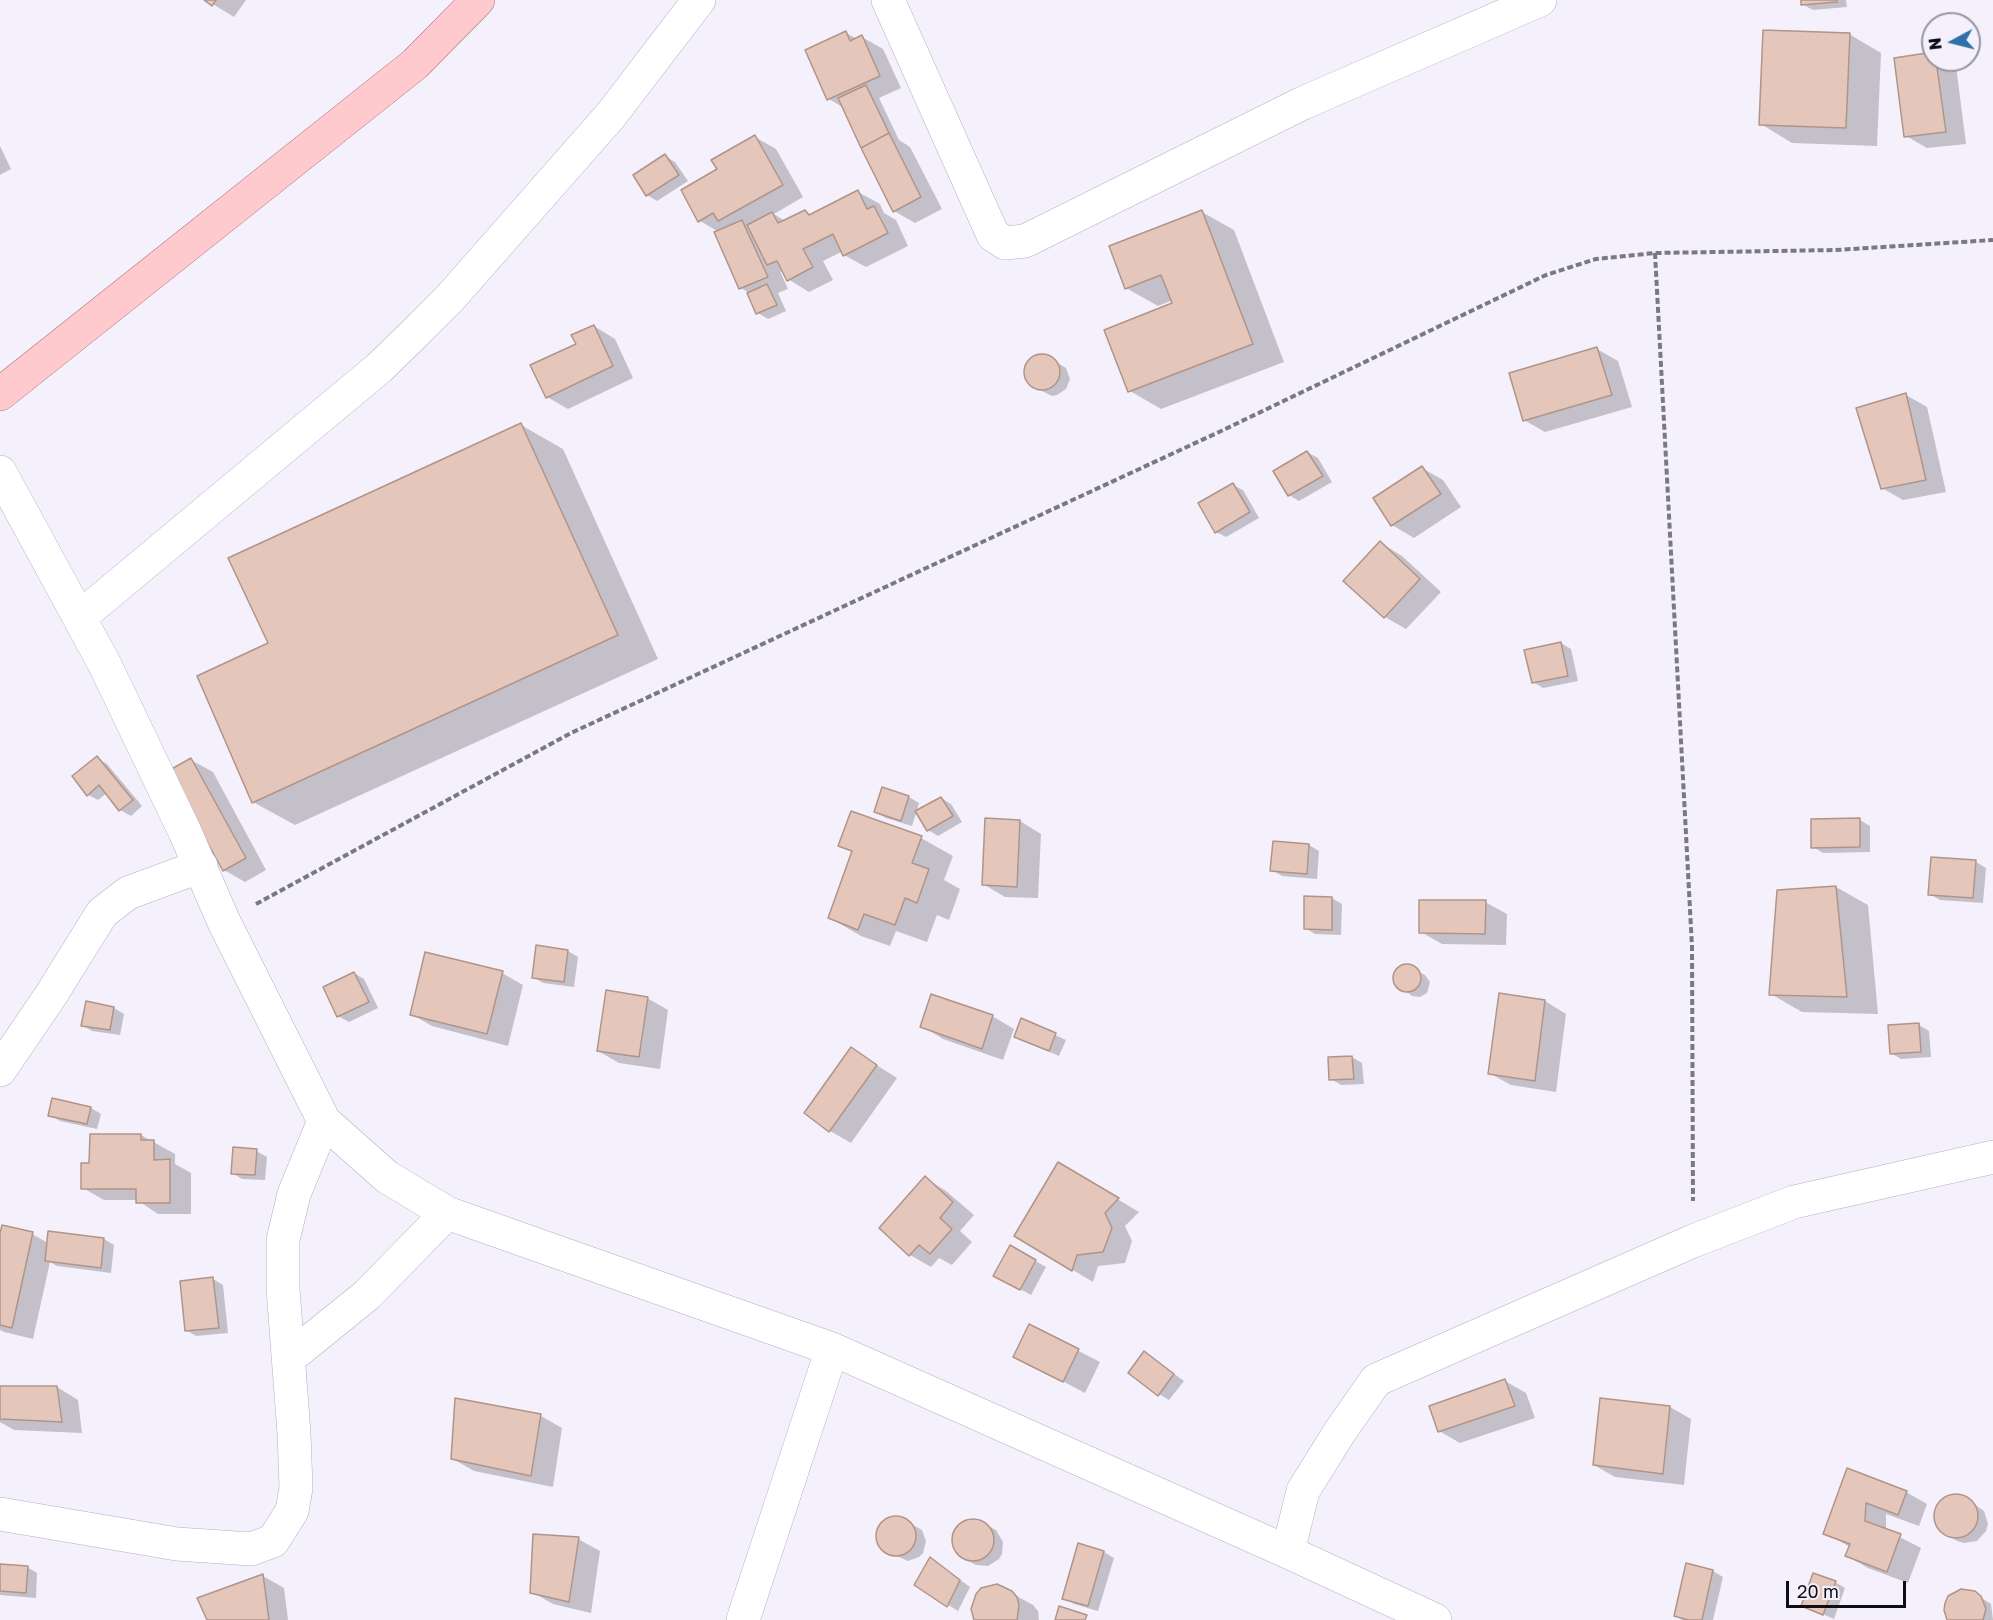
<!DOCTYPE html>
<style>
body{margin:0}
#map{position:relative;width:1993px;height:1620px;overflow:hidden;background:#f4f1fd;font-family:"Golos Text",sans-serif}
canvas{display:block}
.north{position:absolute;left:1921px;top:12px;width:60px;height:60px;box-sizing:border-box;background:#f4f1fd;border:2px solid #9895a0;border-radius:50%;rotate:263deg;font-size:16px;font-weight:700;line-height:24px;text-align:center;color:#0e0c15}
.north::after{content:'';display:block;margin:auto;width:21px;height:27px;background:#3071a7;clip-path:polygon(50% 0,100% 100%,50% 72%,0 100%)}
.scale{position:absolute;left:1786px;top:1581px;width:120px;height:27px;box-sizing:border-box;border:3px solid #0e0c15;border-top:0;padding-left:8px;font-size:18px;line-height:21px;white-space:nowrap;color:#0e0c15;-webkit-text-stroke:4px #f4f1fd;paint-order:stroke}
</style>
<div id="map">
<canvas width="1993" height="1620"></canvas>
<div class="north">N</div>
<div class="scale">20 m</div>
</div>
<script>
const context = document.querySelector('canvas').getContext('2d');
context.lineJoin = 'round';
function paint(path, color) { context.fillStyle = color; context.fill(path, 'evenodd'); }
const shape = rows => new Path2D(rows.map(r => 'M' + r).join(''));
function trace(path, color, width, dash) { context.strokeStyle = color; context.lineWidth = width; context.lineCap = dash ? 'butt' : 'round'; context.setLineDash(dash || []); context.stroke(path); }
paint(shape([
 [206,0,246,0,234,17],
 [1802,0,1846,0,1847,7,1813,10,1802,4],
 [846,33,857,39,862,37,883,49,901,88,879,98,899,140,910,147,942,209,915,223,894,211,844,108,829,99],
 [1849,34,1881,53,1877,146,1792,143,1761,124],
 [1933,54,1933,60,1946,60,1956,66,1966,144,1927,148,1906,136],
 [755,137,776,149,803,197,774,214,785,221,805,211,811,215,858,192,880,204,884,213,896,220,908,246,866,267,844,255,843,251,823,261,833,280,809,292,788,279,785,274,780,271,788,289,778,293,786,311,768,319,758,313,749,293,741,288,716,233,719,232,700,221,719,170],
 [0,146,11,169,0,175],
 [665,156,675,162,688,181,657,201,647,195],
 [1202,212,1234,230,1284,362,1161,409,1130,391,1174,304,1173,300,1158,306,1126,288],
 [594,326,615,339,633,378,568,409,547,397,578,344],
 [1597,349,1618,361,1632,407,1545,432,1524,420],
 [1040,355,1045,355,1066,368,1070,379,1066,389,1057,395,1052,396,1030,385,1025,375,1025,369,1030,360],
 [1906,395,1927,407,1946,492,1903,500,1882,488],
 [521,425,563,449,658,659,295,825,253,802,270,644],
 [1307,452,1318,458,1332,482,1299,501,1289,495],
 [1422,468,1443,480,1461,507,1414,538,1392,525,1375,498],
 [1233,485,1243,490,1259,518,1226,537,1216,532],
 [1381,543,1402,556,1441,592,1406,629,1385,617,1346,581],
 [1561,643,1571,649,1578,681,1543,688,1533,682],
 [97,758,107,764,142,806,131,816,120,810,107,793,98,800,88,795],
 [191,760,213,772,266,870,245,882,224,870],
 [883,788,909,797,919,803,912,826,886,818,875,812],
 [941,798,951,804,962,822,938,836,928,830],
 [1860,820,1870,826,1870,852,1823,853,1813,847],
 [1020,821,1041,834,1038,898,1005,897,983,884],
 [921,838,953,856,944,880,960,889,949,920,937,915,927,942,896,931,890,946,861,936,830,918,853,852,840,845],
 [1309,845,1319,851,1317,879,1282,876,1272,870],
 [1933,858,1976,862,1986,868,1983,903,1940,900,1930,894],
 [1836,887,1868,905,1878,1014,1802,1012,1771,994],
 [1332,898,1342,904,1341,935,1315,934,1305,928],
 [1485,902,1507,914,1506,945,1442,944,1421,932],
 [568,951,578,957,574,987,543,983,533,977],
 [1407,966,1425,975,1430,982,1427,993,1420,997,1412,996,1396,983,1397,972],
 [354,973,364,979,378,1008,349,1022,338,1016],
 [502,973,523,985,508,1046,432,1026,411,1014],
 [1500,995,1545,1001,1566,1014,1556,1092,1511,1085,1489,1073],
 [647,998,668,1010,660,1069,619,1063,598,1051],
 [114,1008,124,1014,120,1035,92,1031,82,1025],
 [992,1016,1014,1029,1003,1060,943,1039,922,1026],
 [1022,1020,1066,1040,1059,1056,1026,1042],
 [1919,1025,1929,1031,1931,1057,1901,1059,1891,1053],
 [851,1049,897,1078,851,1143,830,1131],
 [1352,1057,1362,1063,1364,1084,1341,1085,1331,1079],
 [91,1108,101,1114,97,1129,60,1121,50,1115],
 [141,1135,175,1154,175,1164,191,1173,191,1214,158,1214,137,1200,104,1200,83,1188,91,1164],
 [256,1151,267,1157,265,1180,242,1179,232,1173],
 [1059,1164,1139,1212,1125,1226,1132,1241,1125,1263,1098,1266,1093,1282,1016,1236],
 [925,1178,946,1191,974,1215,960,1231,972,1242,952,1265,939,1258,931,1267,910,1255],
 [50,1232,104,1239,114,1245,111,1273,57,1266,50,1262,33,1339,4,1332,0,1330,0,1240,32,1234,48,1243],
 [1011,1247,1046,1267,1031,1295,995,1275],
 [213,1279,223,1285,228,1333,196,1336,186,1330],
 [1030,1326,1100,1362,1085,1393,1015,1356],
 [1154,1359,1184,1381,1169,1400,1159,1394],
 [1505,1381,1526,1393,1535,1418,1460,1443,1439,1431],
 [57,1387,78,1400,82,1433,14,1430,0,1422,0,1388],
 [1601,1399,1670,1407,1691,1419,1684,1485,1615,1477,1594,1465],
 [541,1416,562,1428,553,1487,474,1471,453,1459],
 [1848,1470,1906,1492,1927,1504,1919,1526,1886,1514,1886,1530,1921,1548,1908,1583,1868,1568,1847,1556,1850,1547,1825,1533],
 [1949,1496,1963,1496,1984,1511,1988,1524,1986,1531,1977,1541,1964,1543,1957,1541,1946,1534,1937,1524,1936,1510,1938,1505],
 [899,1517,922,1530,926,1541,923,1553,919,1557,908,1561,885,1551,881,1547,877,1535,882,1524,893,1518],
 [972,1520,985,1524,996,1530,1003,1542,1002,1554,999,1559,988,1566,976,1565,965,1559,960,1555,954,1544,953,1538,960,1526],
 [578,1539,600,1551,591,1613,553,1604,532,1592],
 [1104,1552,1114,1558,1098,1611,1074,1604,1064,1598],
 [931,1559,970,1587,958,1611,916,1585],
 [0,1566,27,1567,37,1573,36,1598,0,1595],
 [1713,1571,1723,1577,1713,1620,1683,1620,1675,1616],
 [263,1576,284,1588,288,1620,209,1620],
 [1835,1582,1845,1588,1834,1619,1803,1606],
 [1011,1593,1033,1605,1038,1611,1039,1620,976,1620,972,1609,977,1595],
 [1974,1593,1991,1604,1993,1620,1949,1620]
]), '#0003');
const building = shape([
 [204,0,216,0,212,6,204,0],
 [1801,0,1837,0,1837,2,1801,5,1801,0],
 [1763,30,1850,33,1846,128,1759,125,1763,30],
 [846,31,850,41,862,35,880,76,827,100,805,50,846,31],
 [1933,52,1933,60,1936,60,1946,132,1904,137,1894,58,1933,52],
 [866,85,889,133,861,148,838,98,866,85],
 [889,133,921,197,893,212,861,148,889,133],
 [755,135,783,185,718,221,713,213,698,222,681,190,717,169,711,160,755,135],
 [665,154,679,175,646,196,633,175,665,154],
 [858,190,867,209,874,206,888,233,843,256,833,234,803,249,813,267,787,281,777,261,767,265,747,225,772,212,778,223,805,210,809,215,858,190],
 [1202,210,1253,344,1128,392,1104,330,1172,303,1161,275,1125,289,1109,246,1202,210],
 [742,220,768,277,739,289,714,232,742,220],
 [767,284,777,305,756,314,747,293,767,284],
 [594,325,613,366,546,398,530,365,576,344,571,335,594,325],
 [1597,347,1612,395,1523,421,1509,373,1597,347],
 '1024 372a18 18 0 1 1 36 0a18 18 0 1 1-36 0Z',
 [1906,393,1926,480,1881,489,1856,408,1906,393],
 [521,423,618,635,252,803,197,676,268,643,228,558,521,423],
 [1307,451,1323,476,1288,496,1273,471,1307,451],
 [1422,466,1441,494,1391,526,1373,498,1422,466],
 [1233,483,1250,512,1215,533,1198,503,1233,483],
 [1380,541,1420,579,1384,618,1343,581,1380,541],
 [1561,642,1568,676,1532,683,1524,650,1561,642],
 [97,756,133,800,119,811,99,785,87,796,72,776,97,756],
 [191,758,246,858,223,871,168,771,191,758],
 [882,787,909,796,901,821,874,812,882,787],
 [941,797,953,816,927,831,915,811,941,797],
 [851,811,922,836,912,863,929,869,917,903,905,898,895,925,864,914,858,930,828,918,852,851,838,846,851,811],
 [985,818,1020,820,1017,887,982,885,985,818],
 [1860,818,1860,847,1811,848,1811,819,1860,818],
 [1273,841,1309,844,1307,874,1270,871,1273,841],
 [1931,857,1976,860,1973,898,1928,895,1931,857],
 [1836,886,1847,997,1769,995,1777,890,1836,886],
 [1304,896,1332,897,1332,930,1304,929,1304,896],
 [1419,900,1486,900,1485,934,1419,933,1419,900],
 [536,945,568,950,564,982,532,978,536,945],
 [425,952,503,971,487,1034,410,1015,425,952],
 '1393 978a14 14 0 1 1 28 0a14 14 0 1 1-28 0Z',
 [354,972,369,1002,337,1017,323,987,354,972],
 [606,990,648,997,639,1057,597,1051,606,990],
 [1499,993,1545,1000,1535,1081,1488,1074,1499,993],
 [931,994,993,1015,982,1049,920,1027,931,994],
 [86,1001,114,1007,110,1030,81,1026,86,1001],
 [1021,1018,1056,1033,1049,1051,1014,1037,1021,1018],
 [1919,1023,1921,1052,1890,1054,1888,1025,1919,1023],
 [851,1047,877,1065,829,1132,804,1113,851,1047],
 [1352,1056,1354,1079,1329,1080,1328,1057,1352,1056],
 [52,1098,91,1107,87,1124,48,1116,52,1098],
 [90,1134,141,1134,141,1140,154,1140,154,1160,170,1159,170,1203,136,1203,136,1189,81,1189,81,1163,89,1163,90,1134],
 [233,1147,257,1149,255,1175,231,1174,233,1147],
 [1058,1162,1119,1198,1105,1213,1112,1228,1103,1252,1077,1255,1072,1271,1014,1236,1058,1162],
 [925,1176,953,1202,940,1218,952,1229,930,1254,919,1245,909,1256,879,1228,925,1176],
 [2,1225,33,1232,12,1328,0,1325,0,1233,2,1225],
 [48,1231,104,1238,101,1268,45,1261,48,1231],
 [1010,1245,1036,1260,1020,1290,993,1276,1010,1245],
 [213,1277,219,1328,185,1331,180,1281,213,1277],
 [1029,1324,1079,1349,1063,1382,1013,1357,1029,1324],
 [1144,1351,1174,1374,1158,1396,1128,1373,1144,1351],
 [1505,1379,1515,1406,1438,1432,1429,1406,1505,1379],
 [0,1386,57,1386,62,1422,0,1419,0,1386],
 [455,1398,541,1414,531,1476,451,1459,455,1398],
 [1600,1398,1670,1406,1663,1474,1593,1465,1600,1398],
 [1847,1468,1907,1491,1898,1515,1866,1503,1865,1521,1901,1534,1887,1572,1845,1556,1850,1544,1823,1534,1847,1468],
 '1934 1516a22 22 0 1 1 44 0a22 22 0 1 1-44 0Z',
 '876 1536a20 20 0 1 1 40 0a20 20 0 1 1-40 0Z',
 '952 1540a21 21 0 1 1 42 0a21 21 0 1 1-42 0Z',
 [533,1534,579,1537,569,1602,530,1593,533,1534],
 [1078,1543,1104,1551,1088,1606,1062,1599,1078,1543],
 [930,1557,960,1580,947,1607,914,1585,930,1557],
 [1686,1563,1713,1570,1702,1620,1688,1620,1674,1616,1686,1563],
 [0,1564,28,1566,26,1593,0,1591,0,1564],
 [1813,1573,1836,1581,1823,1615,1801,1606,1813,1573],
 [263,1574,269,1620,207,1620,197,1598,263,1574],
 [997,1584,1012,1591,1017,1597,1019,1605,1017,1620,974,1620,971,1609,976,1594,981,1588,997,1584],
 [1961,1589,1975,1591,1981,1596,1986,1609,1983,1620,1947,1620,1944,1610,1945,1603,1948,1596,1961,1589],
 [1059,1606,1087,1615,1085,1620,1055,1620,1059,1606]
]);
paint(building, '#e5c6ba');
trace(building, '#b19488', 1.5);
const minor = shape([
 [888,0,993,235,1005,243,1025,241,1303,103,1540,0],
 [0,472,105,665,185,832,224,922,324,1121,387,1177,447,1213,832,1349,1288,1552,1435,1620],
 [80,617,379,368,413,335,450,298,611,115,699,0],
 [0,1070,51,995,102,913,128,893,201,866],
 [289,1358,367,1295,447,1213],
 [0,1514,177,1544,251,1549,273,1541,292,1511,296,1488,294,1433,283,1289,283,1240,294,1194,324,1121],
 [1288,1552,1303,1491,1339,1433,1376,1380,1693,1241,1794,1202,1993,1157],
 [743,1620,832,1349]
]);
const primary = shape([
 [0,394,415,64,478,0]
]);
trace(minor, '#b4aec9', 34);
trace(primary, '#a97077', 34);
trace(shape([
 [1655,253,1692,947,1693,1201],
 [256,904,571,733,1219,432,1546,275,1596,259,1655,253,1836,250,1993,240]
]), '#7a7882', 4, [6, 3]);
trace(minor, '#fff', 33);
trace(primary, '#fecacd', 33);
</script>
